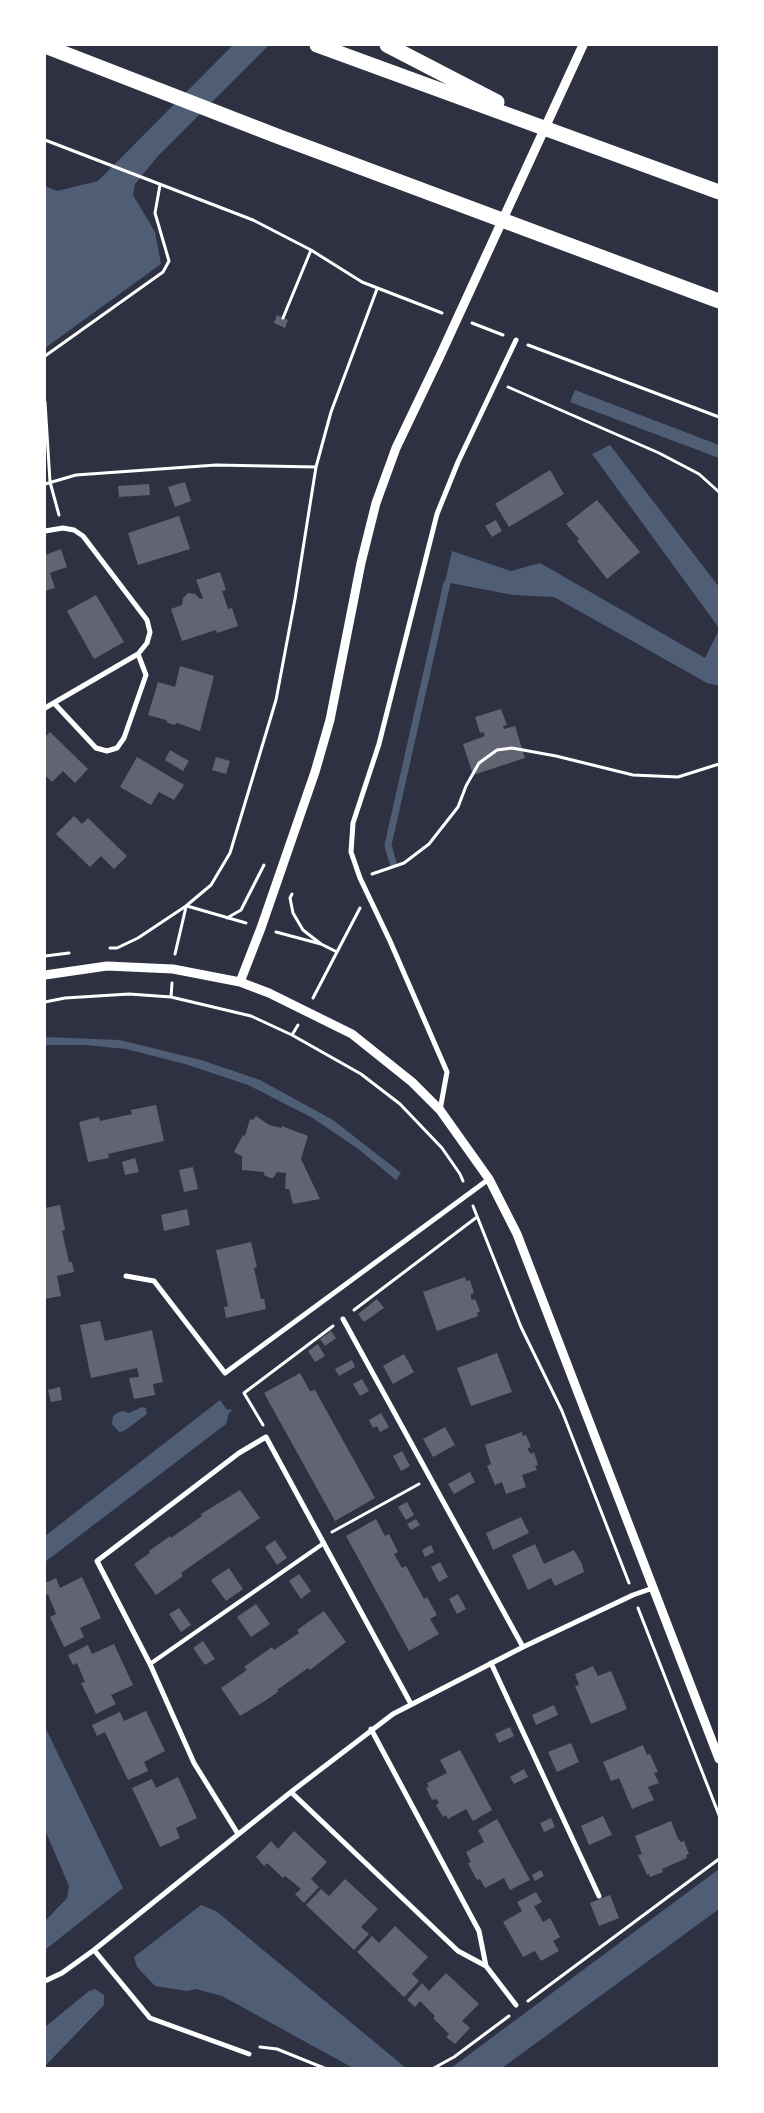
<!DOCTYPE html>
<style>
body{margin:0}
#map{position:relative;width:764px;height:2113px;overflow:hidden;background:#2d3142;font-family:"Open Sans",sans-serif}
canvas{display:block}
.frame{position:absolute;inset:0;border:46px solid #fff;pointer-events:none}
</style>
<div id="map">
<canvas width="764" height="2113"></canvas>
<div class="frame"></div>
</div>
<script>
const context = document.querySelector('canvas').getContext('2d');
context.lineJoin = 'round';
function paint(path, color) { context.fillStyle = color; context.fill(path, 'evenodd'); }
const shape = rows => new Path2D(rows.map(r => 'M' + r).join(''));
function trace(path, color, width, dash) { context.strokeStyle = color; context.lineWidth = width; context.lineCap = dash ? 'butt' : 'round'; context.setLineDash(dash || []); context.stroke(path); }
paint(shape([
 [233,45,269,45,158,156,135,184,133,195,155,232,161,264,45,348,45,186,57,191,98,181],
 [575,390,719,445,719,458,570,402],
 [610,445,719,587,719,628,592,454],
 [452,551,511,571,540,563,705,658,719,630,719,686,707,683,554,597,513,595,445,582],
 [45,1037,120,1040,201,1060,260,1080,333,1120,401,1173,396,1180,357,1148,311,1117,248,1085,185,1064,126,1049,85,1045,45,1045],
 [220,1400,227,1410,230,1409,232,1411,229,1413,226,1424,45,1562,45,1536],
 [142,1407,146,1408,147,1414,124,1431,119,1432,112,1424,113,1416,117,1413,122,1411,129,1413],
 [45,1727,123,1888,45,1950,45,1921,67,1898,69,1886,45,1830],
 [719,1869,719,1909,502,2068,451,2068],
 [201,1905,216,1911,406,2068,353,2068,222,1996,196,1989,187,1991,155,1986,137,1967,134,1957],
 [95,1989,104,1995,104,2005,45,2066,45,2027,89,1991]
]), '#4f5d75');
trace(shape([
 [393,863,388,845,447,583]
]), '#4f5d75', 7);
paint(shape([
 [277,315,288,320,285,328,274,323],
 [550,470,564,494,509,527,495,504],
 [185,482,191,501,175,507,168,487],
 [149,484,150,495,119,497,118,486],
 [597,500,640,552,607,579,577,541,579,539,566,524],
 [179,516,190,549,138,565,128,533],
 [496,520,502,531,492,537,485,526],
 [61,549,67,567,50,573,55,588,45,591,45,555],
 [220,572,226,590,222,591,228,609,232,608,238,626,217,633,216,630,182,641,171,609,182,605,183,598,188,593,195,594,200,599,203,598,196,580],
 [96,595,124,642,94,659,67,611],
 [180,666,214,676,200,731,177,723,174,725,168,723,166,720,148,715,158,682,175,687],
 [501,709,507,725,503,726,504,729,515,726,525,758,473,775,463,744,485,736,483,732,480,733,475,717],
 [50,732,88,769,75,783,63,771,52,782,45,775,45,737],
 [170,750,189,761,183,771,165,760],
 [137,757,184,785,174,800,159,792,151,805,120,787],
 [216,757,230,761,226,774,212,770],
 [74,816,82,824,88,818,127,856,114,869,101,856,90,867,56,834],
 [156,1105,164,1141,108,1154,109,1158,88,1162,79,1122,99,1117,100,1121,132,1114,131,1110],
 [256,1116,269,1125,281,1128,282,1126,308,1136,301,1159,320,1199,293,1204,289,1189,285,1189,286,1173,277,1172,273,1178,270,1178,264,1175,264,1172,242,1170,242,1156,234,1152,243,1135,245,1136,250,1119,253,1120],
 [135,1158,139,1172,125,1175,122,1162],
 [193,1167,198,1189,184,1192,179,1170],
 [60,1205,65,1230,62,1231,69,1262,72,1262,74,1272,57,1276,61,1296,45,1299,45,1208],
 [187,1209,190,1225,164,1231,161,1215],
 [251,1242,257,1267,254,1268,261,1299,264,1299,266,1309,226,1318,224,1307,228,1306,216,1250],
 [465,1277,466,1281,470,1280,474,1293,471,1294,471,1298,472,1300,475,1299,480,1311,477,1313,478,1316,437,1331,423,1292],
 [377,1299,384,1308,364,1322,358,1314],
 [100,1321,105,1341,152,1330,163,1382,153,1384,155,1395,134,1399,129,1378,139,1377,137,1368,91,1378,80,1325],
 [331,1331,336,1338,325,1346,320,1339],
 [318,1344,325,1356,315,1362,308,1351],
 [497,1353,512,1392,471,1406,457,1368],
 [404,1354,414,1372,393,1384,383,1366],
 [352,1360,355,1367,339,1376,335,1369],
 [300,1373,310,1391,315,1390,375,1498,335,1521,264,1393],
 [362,1379,369,1391,360,1396,353,1384],
 [60,1387,62,1400,51,1402,48,1390],
 [381,1413,389,1427,380,1432,377,1426,373,1428,369,1420],
 [445,1427,455,1445,433,1457,423,1439],
 [522,1432,523,1436,526,1435,531,1447,528,1448,528,1450,531,1454,534,1452,538,1465,535,1466,537,1470,522,1475,526,1487,506,1494,502,1482,495,1485,487,1466,491,1464,485,1445],
 [402,1451,410,1466,401,1471,393,1456],
 [470,1472,475,1482,454,1494,448,1484],
 [240,1490,260,1518,181,1573,183,1576,156,1595,134,1564,150,1553,149,1551,170,1536,171,1538,202,1516,201,1514],
 [407,1502,414,1515,406,1520,398,1507],
 [521,1517,529,1533,493,1550,486,1533],
 [376,1519,385,1536,389,1534,398,1552,394,1554,402,1568,406,1566,424,1599,427,1597,437,1615,430,1619,439,1634,409,1651,346,1536],
 [416,1519,420,1525,411,1530,407,1524],
 [275,1540,287,1558,277,1565,265,1547],
 [535,1544,544,1564,574,1550,582,1564,584,1572,555,1586,551,1578,528,1590,512,1555],
 [431,1545,434,1552,425,1557,422,1550],
 [440,1562,448,1577,439,1582,431,1567],
 [229,1568,243,1589,226,1601,211,1580],
 [299,1574,311,1591,301,1599,289,1581],
 [82,1577,101,1618,80,1628,84,1637,64,1647,50,1617,56,1614,48,1594,45,1596,45,1583,56,1578,60,1588],
 [458,1594,466,1609,457,1614,449,1599],
 [256,1604,270,1624,251,1637,237,1617],
 [179,1608,191,1625,181,1632,169,1614],
 [324,1611,346,1642,310,1670,308,1668,277,1690,279,1691,268,1699,240,1716,221,1688,247,1670,244,1667,272,1647,274,1650,299,1633,297,1630],
 [203,1641,215,1659,205,1665,193,1648],
 [114,1644,133,1685,111,1695,116,1704,96,1714,81,1683,85,1682,77,1663,73,1665,68,1655,88,1645,92,1654],
 [593,1666,598,1676,611,1671,627,1709,591,1724,575,1686,579,1685,575,1674],
 [554,1705,558,1715,536,1725,532,1715],
 [146,1711,165,1751,144,1762,148,1771,128,1780,105,1732,97,1736,92,1725,120,1712,124,1721],
 [510,1727,514,1736,499,1743,495,1734],
 [571,1743,579,1762,557,1772,548,1752],
 [643,1745,647,1755,650,1754,658,1772,654,1773,659,1783,648,1787,654,1800,632,1809,619,1778,611,1781,603,1762],
 [460,1750,492,1810,473,1821,466,1809,448,1819,446,1815,443,1817,436,1805,439,1803,438,1801,436,1799,432,1800,426,1788,429,1787,427,1783,447,1773,440,1760],
 [524,1769,528,1777,514,1784,510,1777],
 [178,1777,197,1818,176,1828,180,1838,160,1847,132,1788,152,1779,156,1788],
 [603,1816,612,1835,589,1845,581,1826],
 [551,1818,555,1827,544,1832,540,1823],
 [497,1819,530,1880,510,1890,504,1878,485,1888,480,1879,477,1880,472,1871,468,1863,471,1862,466,1852,484,1842,478,1830],
 [671,1821,678,1839,681,1842,684,1841,689,1854,686,1855,687,1858,662,1869,663,1872,650,1877,649,1874,647,1875,638,1855,642,1854,635,1836],
 [294,1831,327,1862,311,1879,319,1887,304,1903,295,1894,301,1889,294,1883,285,1876,283,1878,267,1863,264,1866,256,1857,271,1841,278,1849],
 [541,1870,544,1876,535,1881,532,1875],
 [345,1879,378,1909,361,1927,369,1934,354,1950,306,1905,321,1889,329,1896],
 [536,1892,542,1902,534,1906,543,1922,550,1918,560,1937,553,1941,559,1951,541,1961,535,1951,523,1957,503,1922,522,1911,517,1902],
 [610,1895,619,1918,599,1926,590,1903],
 [395,1926,428,1957,412,1974,419,1981,404,1997,357,1952,372,1936,379,1943],
 [446,1973,479,2004,462,2021,470,2028,455,2044,446,2037,449,2034,433,2018,435,2016,420,2001,415,2007,407,2000,422,1983,429,1991]
]), '#626471');
trace(shape([
 [45,140,253,220,311,250,362,282,442,313],
 [283,318,311,250],
 [472,323,503,335],
 [528,345,719,417],
 [45,356,163,272,169,261,155,213,160,185],
 [508,387,659,453,699,474,719,492],
 [45,402,50,482,59,515],
 [45,484,76,475,216,465,316,467],
 [372,874,404,863,429,844,458,807,466,786,479,763,497,750,512,748,556,756,633,775,678,777,719,764],
 [292,894,290,898,293,913,303,930,321,944],
 [187,906,246,923],
 [227,918,241,910,264,865],
 [276,932,321,944,337,952,313,998],
 [110,948,117,948,138,938,186,906,211,885,230,853,276,700,295,599,316,467,331,412,377,289],
 [337,952,360,908],
 [175,954,186,907],
 [45,956,69,953],
 [171,997,172,983],
 [45,1002,65,998,129,994,171,997,251,1016,292,1035,361,1074,400,1104,442,1148,460,1174,463,1181],
 [292,1035,298,1025],
 [473,1206,521,1327,562,1411,629,1583],
 [354,1310,477,1217],
 [263,1425,244,1393,333,1326],
 [332,1532,419,1484],
 [638,1608,719,1815],
 [528,2001,719,1859],
 [260,2047,277,2049,324,2068],
 [434,2068,454,2057,509,2016]
]), '#fff', 3);
trace(shape([
 [150,1664,324,1543]
]), '#fff', 4);
trace(shape([
 [45,531,63,528,74,530,83,536,147,620,150,632,147,643,138,654,45,708],
 [54,703,96,748,107,751,117,748,124,738,146,675,138,654],
 [440,1110,447,1072,390,941,360,878,351,852,353,823,379,744,437,514,458,462,516,340],
 [126,1276,154,1281,225,1373,489,1179],
 [343,1319,523,1647],
 [491,1663,599,1896],
 [371,1729,479,1931,486,1966,516,2005],
 [291,1792,458,1951,486,1966],
 [238,1834,194,1763,150,1664,97,1561,239,1453,266,1437,411,1704],
 [94,1950,150,2018,249,2054],
 [45,1981,62,1973,94,1950,291,1792,393,1714,523,1647,633,1595,653,1588]
]), '#fff', 5);
trace(shape([
 [45,975,107,966,173,969,240,982,269,993,352,1034,412,1082,440,1110,489,1179,517,1234,719,1759],
 [240,982,261,928,315,772,330,720,361,563,376,503,396,448,440,356,583,45]
]), '#fff', 9);
trace(shape([
 [317,45,719,192],
 [387,45,497,102],
 [45,46,277,136,719,301]
]), '#fff', 15);
</script>
